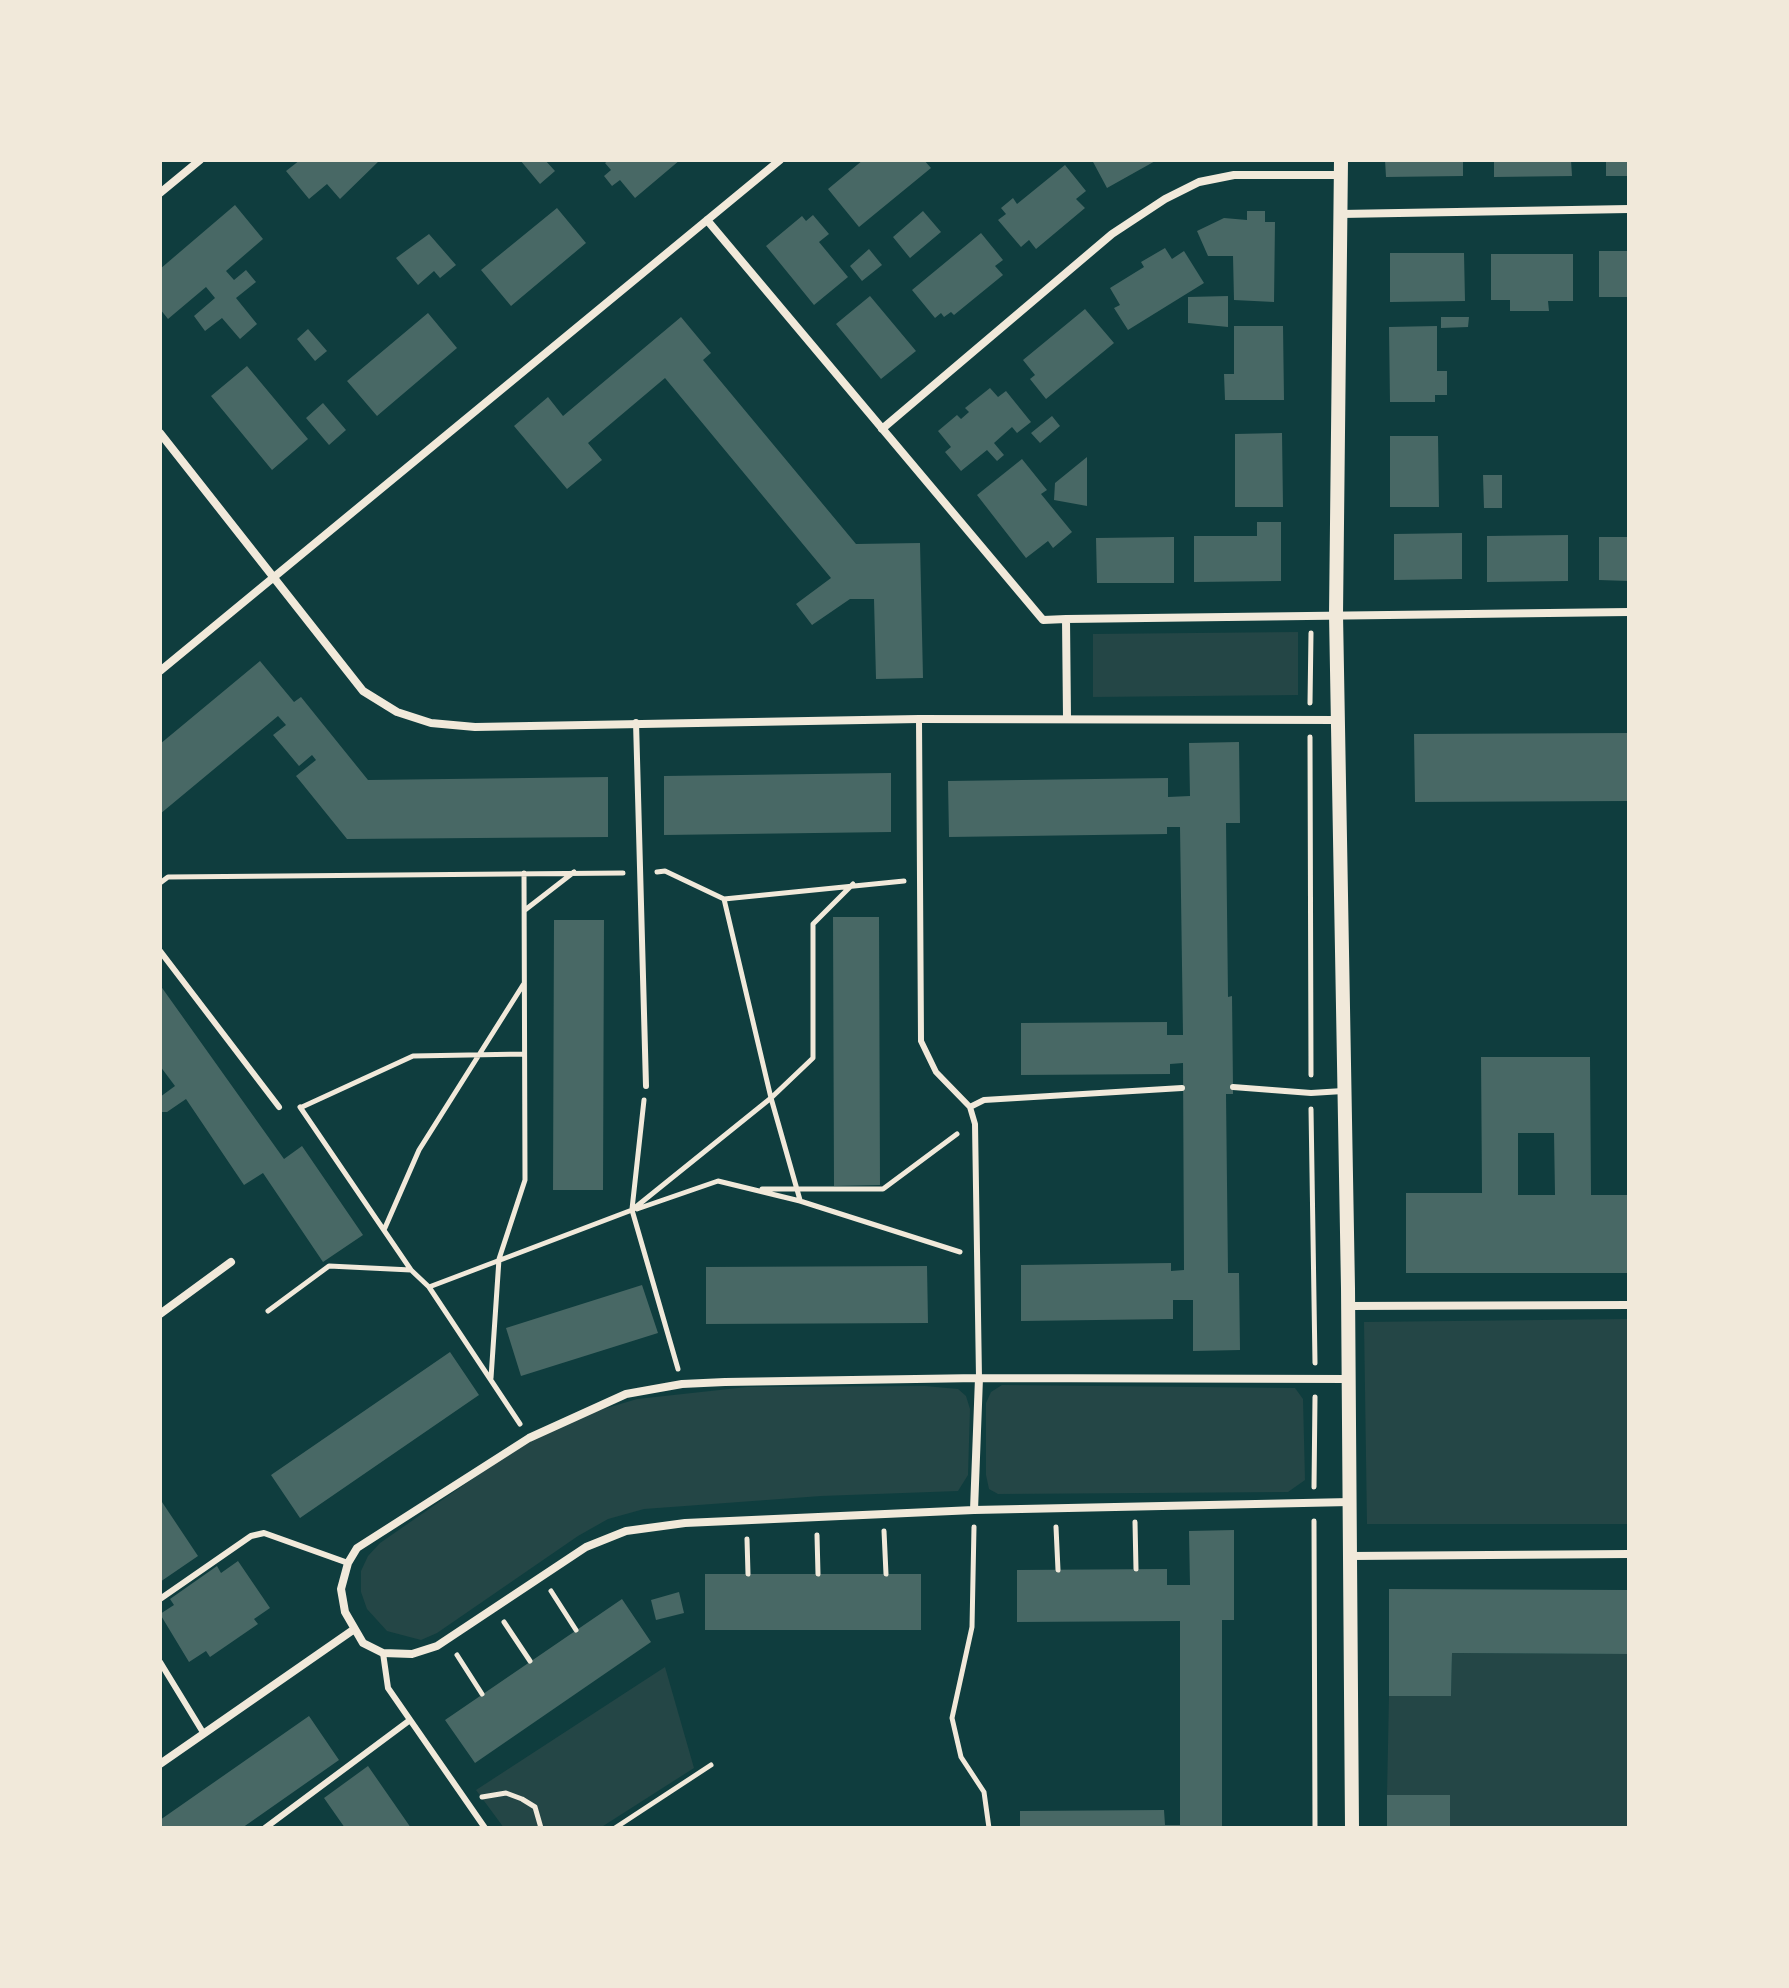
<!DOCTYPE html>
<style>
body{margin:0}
#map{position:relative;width:1789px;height:1988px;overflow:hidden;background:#0f3d3e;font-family:Ubuntu,sans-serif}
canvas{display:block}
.frame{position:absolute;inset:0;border:162px solid #f1e9da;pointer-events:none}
</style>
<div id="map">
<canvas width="1789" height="1988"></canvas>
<div class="frame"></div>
</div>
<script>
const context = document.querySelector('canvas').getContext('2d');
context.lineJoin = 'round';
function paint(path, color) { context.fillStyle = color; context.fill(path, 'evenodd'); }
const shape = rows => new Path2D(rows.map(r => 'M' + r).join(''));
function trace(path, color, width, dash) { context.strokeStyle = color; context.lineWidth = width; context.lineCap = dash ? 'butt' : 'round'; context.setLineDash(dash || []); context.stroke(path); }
paint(shape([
 [1298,632,1298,695,1093,697,1093,634],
 [1629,1319,1629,1524,1367,1524,1364,1322],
 [1002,1385,1295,1388,1303,1399,1305,1480,1288,1492,998,1494,989,1489,986,1475,986,1403,991,1392],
 [925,1386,958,1389,966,1396,970,1409,968,1475,958,1491,821,1496,644,1509,608,1519,578,1536,437,1633,421,1640,387,1631,367,1609,361,1592,361,1571,368,1556,380,1543,494,1464,534,1439,587,1414,637,1399,747,1387],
 [1452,1653,1629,1654,1629,1828,1450,1828,1449,1795,1387,1795,1389,1696,1451,1696],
 [665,1667,694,1768,600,1828,504,1828,476,1790]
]), '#244646');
paint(shape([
 [300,160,380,160,340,199,327,184,309,199,286,171],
 [520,160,545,160,555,171,540,184],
 [609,160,680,160,635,198,620,180,612,186,604,176,611,170,605,163],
 [863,160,924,160,931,168,859,227,828,189],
 [1092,160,1157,160,1107,188],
 [1385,160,1463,160,1463,176,1386,177],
 [1494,160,1571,160,1572,176,1494,177],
 [1606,160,1629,160,1629,176,1606,176],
 [1065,165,1086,191,1076,199,1085,208,1036,249,1029,240,1021,247,998,220,1006,214,1001,208,1013,198,1017,204],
 [235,205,263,239,226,271,234,280,246,270,256,282,236,298,257,324,240,339,222,318,205,331,194,316,215,298,206,287,168,319,160,309,160,269],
 [557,208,586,243,511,306,481,270],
 [923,211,941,232,910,258,893,237],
 [1247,211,1265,211,1265,222,1275,222,1274,302,1234,300,1233,256,1208,256,1197,231,1224,218,1247,220],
 [813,215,829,234,819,242,848,277,814,305,766,246,802,216,806,221],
 [981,233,1003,260,995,266,1003,275,954,315,951,312,944,317,941,313,935,318,912,290],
 [429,234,456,265,440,278,434,271,418,285,396,258],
 [1165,248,1172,259,1184,251,1204,283,1128,330,1114,308,1120,305,1110,288,1144,267,1141,262],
 [869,249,882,265,862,281,850,266],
 [1599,251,1629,251,1629,297,1599,297],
 [1390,253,1464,253,1465,301,1390,302],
 [1491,254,1573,254,1573,301,1548,301,1549,311,1510,311,1510,300,1491,300],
 [870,296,916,351,881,379,836,324],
 [1228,296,1228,327,1188,323,1188,297],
 [1085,309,1114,343,1046,399,1030,379,1035,375,1023,360],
 [428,313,457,348,377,416,347,381],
 [681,317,711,353,703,360,856,544,920,543,923,678,876,679,874,599,850,599,812,625,796,604,831,578,665,378,588,443,602,460,567,489,514,426,548,397,563,416],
 [1441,317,1469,317,1468,327,1441,328],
 [1234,326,1283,326,1284,400,1225,400,1224,374,1234,374],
 [1437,326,1437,371,1447,371,1447,395,1435,395,1435,402,1390,402,1389,327],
 [308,329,327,351,315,361,297,339],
 [247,366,308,439,272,470,211,396],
 [990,388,998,397,1006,391,1031,422,1017,433,1012,427,994,443,1004,455,997,461,987,450,961,471,945,452,951,447,938,431,957,415,961,419,969,412,965,408],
 [323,403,346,430,329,445,306,418],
 [1052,416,1060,426,1040,443,1031,433],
 [1282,433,1283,507,1235,507,1235,434],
 [1390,436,1438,436,1439,507,1390,507],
 [1087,457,1087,506,1054,500,1055,483],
 [1022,459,1047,490,1041,494,1072,532,1053,548,1048,541,1026,558,977,495],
 [1483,475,1502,475,1502,508,1484,508],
 [1257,522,1281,522,1281,581,1194,582,1194,536,1257,536],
 [1462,533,1462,579,1394,580,1394,534],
 [1568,535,1568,581,1487,582,1487,536],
 [1174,537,1174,583,1097,583,1096,538],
 [1599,537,1629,537,1629,581,1599,580],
 [260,661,294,702,301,697,368,780,608,777,608,837,347,839,296,776,316,760,312,755,299,766,273,735,286,725,278,716,160,814,160,744],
 [1629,733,1629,801,1415,802,1414,734],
 [1239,742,1240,823,1226,823,1228,997,1232,996,1233,1087,1233,1094,1226,1094,1228,1273,1239,1273,1240,1350,1193,1351,1193,1300,1173,1300,1173,1319,1021,1321,1021,1265,1171,1263,1171,1271,1184,1270,1183,1063,1170,1064,1170,1074,1021,1075,1021,1023,1167,1022,1167,1035,1183,1035,1180,827,1167,827,1167,834,949,837,948,781,1168,778,1168,797,1190,796,1189,743],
 [891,773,891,832,664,835,664,776],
 [833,917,879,917,880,1185,834,1186],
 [554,920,604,920,603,1190,553,1190],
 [160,985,284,1159,302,1146,363,1235,323,1262,263,1173,244,1185,186,1099,167,1112,160,1112,160,1097,175,1086,160,1066],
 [1481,1057,1590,1057,1591,1195,1629,1195,1629,1273,1406,1273,1406,1193,1482,1193],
 [1518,1133,1554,1133,1555,1195,1518,1195],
 [927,1266,928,1323,706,1324,706,1267],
 [642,1285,658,1333,521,1376,506,1328],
 [450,1352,479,1395,300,1518,271,1475],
 [160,1499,198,1556,160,1582],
 [1234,1530,1234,1620,1222,1620,1222,1828,1020,1828,1020,1811,1164,1810,1165,1825,1180,1825,1180,1621,1017,1622,1017,1570,1167,1569,1167,1585,1190,1585,1189,1531],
 [238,1561,270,1608,254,1619,258,1624,210,1657,206,1651,189,1662,160,1614,174,1605,170,1599,217,1566,221,1573],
 [705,1574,921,1574,921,1630,705,1630],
 [1389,1589,1629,1590,1629,1654,1452,1653,1451,1696,1389,1696],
 [679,1592,684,1613,656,1620,651,1600],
 [622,1599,651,1642,475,1763,445,1720],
 [309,1716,339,1760,242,1828,160,1828,160,1820],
 [368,1766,411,1828,345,1828,324,1798],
 [1387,1795,1450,1795,1450,1828,1387,1828]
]), '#486865');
trace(shape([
 [1310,703,1311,633],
 [1310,737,1311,1075],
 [657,872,665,871,724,899,904,881],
 [160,883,168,877,623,873],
 [525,910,574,872],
 [300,1107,411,1270],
 [302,1107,413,1056,524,1054],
 [1311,1109,1315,1363],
 [762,1189,883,1189,957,1134],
 [800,1200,771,1098,813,1058,813,924,853,884],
 [632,1209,644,1100],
 [637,1209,718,1181,800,1201,960,1252],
 [632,1210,771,1098,724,899],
 [384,1230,419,1150,523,985],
 [429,1287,632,1210,678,1369],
 [268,1311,329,1266,411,1270,429,1287,520,1424],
 [491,1378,499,1259,525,1180,524,873],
 [1314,1487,1315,1397],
 [1314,1521,1315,1828],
 [1135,1522,1136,1569],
 [974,1527,972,1627,952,1718,961,1757,984,1792,989,1828],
 [1056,1527,1058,1570],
 [884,1531,886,1574],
 [817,1535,818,1574],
 [747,1539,748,1574],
 [551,1591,576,1630],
 [504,1622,530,1661],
 [457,1655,482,1694],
 [482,1797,506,1793,522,1799,535,1807,541,1828],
 [615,1828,711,1765]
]), '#f1e9da', 5);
trace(shape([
 [919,719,921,1041,936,1072,970,1107,975,1124,979,1378],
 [636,722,646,1086],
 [160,951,279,1107],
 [1233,1087,1311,1093,1343,1091],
 [970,1107,984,1100,1182,1088],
 [160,1599,251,1536,264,1533,348,1563],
 [383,1653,388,1688,485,1828],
 [160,1662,204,1734],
 [265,1828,410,1720]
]), '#f1e9da', 6);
trace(shape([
 [160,193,200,160],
 [1341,214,1629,209],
 [707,220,1043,620,1066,619,1067,718],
 [882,429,1112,234,1165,199,1199,182,1234,175,1341,175],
 [160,433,363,691,397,712,431,723,475,727,919,719,1338,720],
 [1066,619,1629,612],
 [160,671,780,160],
 [1348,1306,1629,1305],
 [160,1314,231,1262],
 [1348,1379,979,1378,725,1382,682,1384,626,1394,529,1438,357,1548,348,1563,341,1589,345,1612,363,1643,383,1653,412,1654,437,1646,586,1547,626,1531,685,1523,974,1510,1350,1502],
 [974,1510,979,1378],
 [1351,1556,1629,1554],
 [160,1764,353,1630]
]), '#f1e9da', 8);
trace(shape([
 [1341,160,1336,614,1348,1288,1352,1828]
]), '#f1e9da', 14);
</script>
